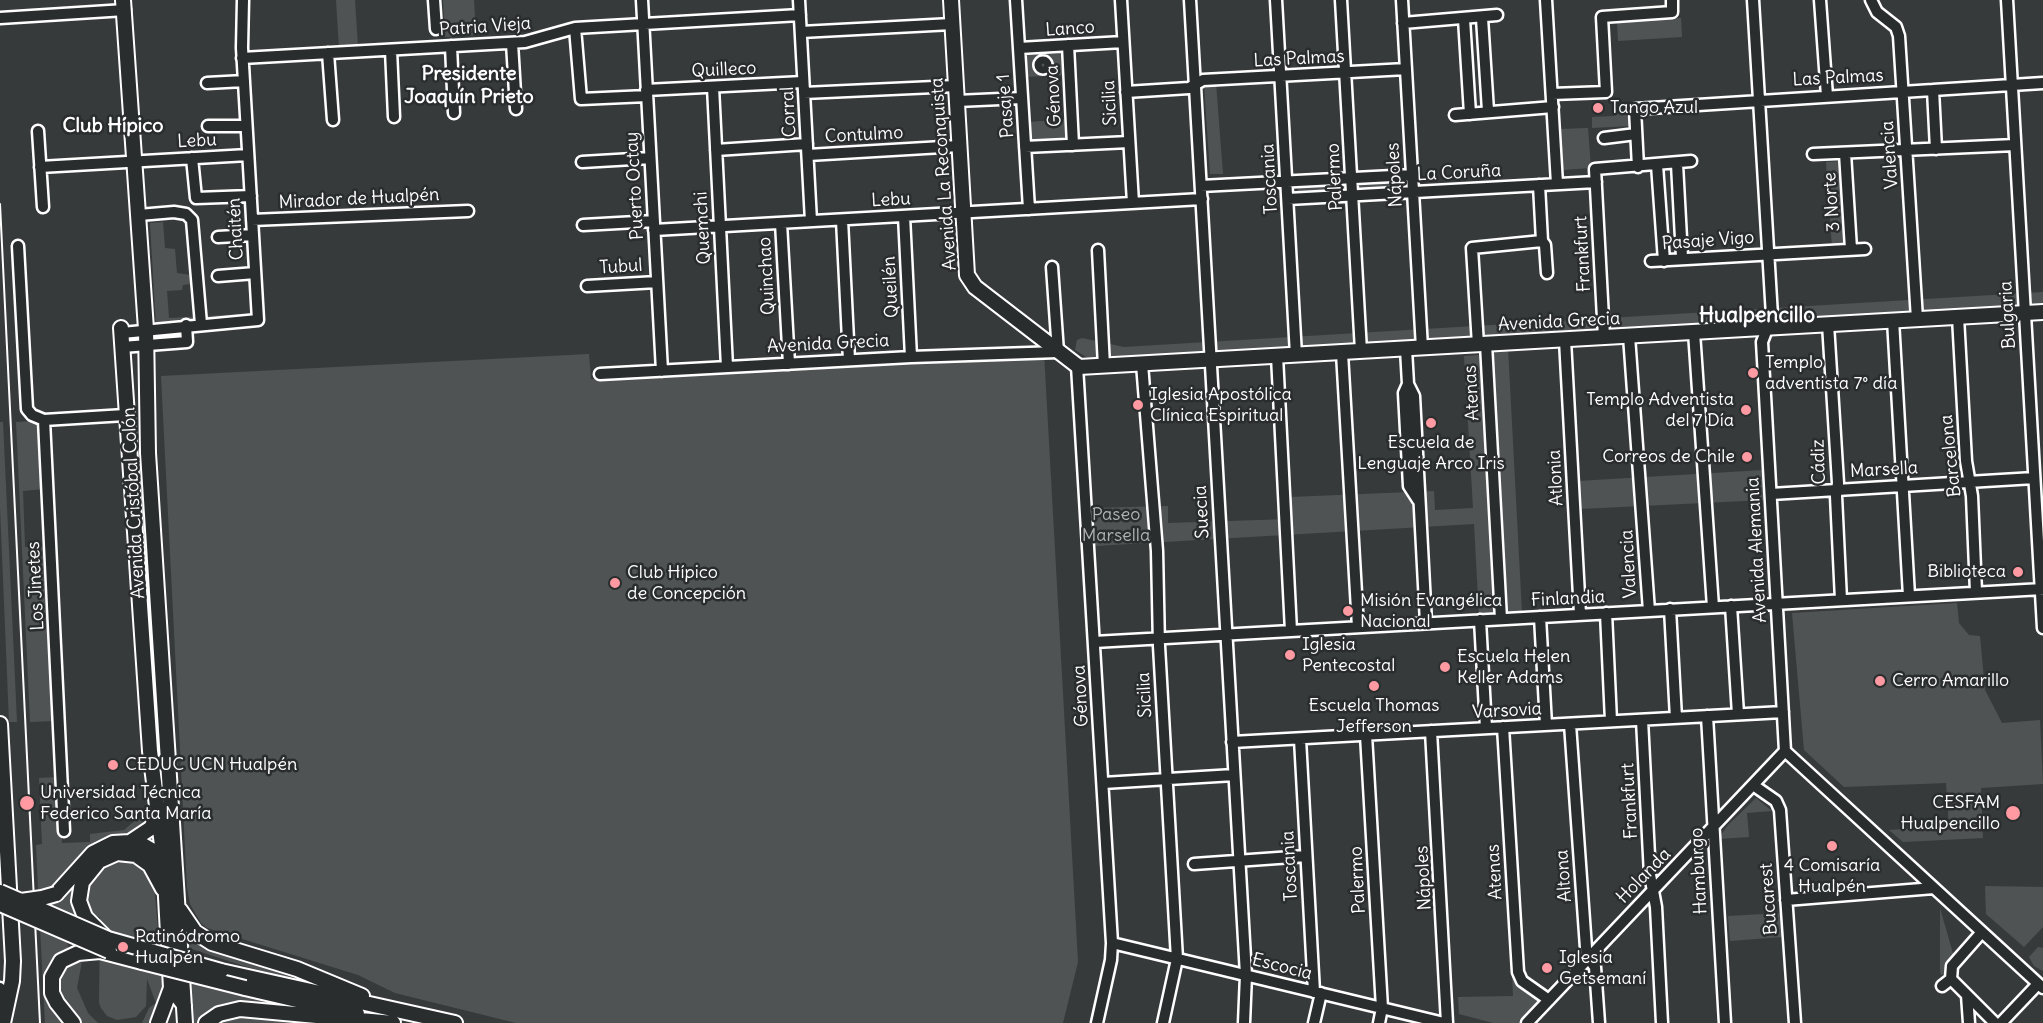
<!DOCTYPE html>
<meta charset="utf-8">
<style>
body{margin:0}
canvas{display:block;background:#373a3b}
</style>
<canvas width="2043" height="1023"></canvas>
<script>
const context = document.querySelector('canvas').getContext('2d');
context.lineJoin = 'round';
function paint(path, color) { context.fillStyle = color; context.fill(path, 'evenodd'); }
const shape = rows => new Path2D(rows.map(r => 'M' + r).join(''));
function trace(path, color, width, dash) { context.strokeStyle = color; context.lineWidth = width; context.lineCap = dash ? 'butt' : 'round'; context.setLineDash(dash || []); context.stroke(path); }
function write(font, color, halo, rows, align = 'center') {
  context.font = font + ' Delius,sans-serif'; context.lineWidth = 5; context.setLineDash([]); context.textBaseline = 'middle'; context.strokeStyle = halo; context.fillStyle = color; for (const [text, x, y, turn = 0] of rows) {
    context.save(); context.translate(x, y); context.rotate((+turn || 0) * Math.PI / 180); context.textAlign = isNaN(turn) ? turn : align; if (halo) context.strokeText(text, 0, 0); context.fillText(text, 0, 0); context.restore();
  }
}
paint(shape([
 [336,0,355,0,358,47,339,48],
 [443,0,474,0,476,35,445,37],
 [1681,18,1682,37,1618,41,1617,22],
 [1065,53,1066,75,1025,77,1024,55],
 [1216,83,1223,174,1210,174,1204,84],
 [1628,109,1629,126,1592,128,1592,117,1614,116,1614,110],
 [1068,119,1070,140,1030,143,1028,122],
 [1588,128,1591,168,1563,170,1560,129],
 [1841,161,1846,246,1832,247,1826,162],
 [1406,182,1407,188,1357,192,1355,186],
 [1345,185,1345,193,1300,195,1297,192,1299,187],
 [163,222,165,248,175,249,177,273,191,275,191,284,183,285,182,290,167,291,169,318,242,314,243,322,156,327,150,223],
 [2043,292,2043,305,1377,345,1119,360,1088,358,1075,350,1077,340,1082,338,1124,347],
 [1508,348,1522,613,1511,613,1506,608,1491,358,1494,349],
 [1044,353,1078,962,1063,1023,516,1023,395,993,358,975,207,928,201,923,190,904,187,887,161,376,589,354,591,379],
 [1480,355,1496,615,1479,616,1474,524,1095,546,1093,508,1168,506,1168,523,1290,519,1291,497,1434,491,1435,510,1473,508,1464,356],
 [38,421,43,489,23,491,25,547,46,546,54,721,30,722,16,422],
 [0,422,3,422,17,722,9,722,0,507],
 [1764,470,1765,500,1580,509,1578,481],
 [1957,603,1959,623,1969,635,1980,636,1985,690,2002,723,2040,720,2043,784,1981,788,1983,838,1903,842,1889,830,1949,826,1946,783,1844,787,1804,750,1792,613],
 [58,777,62,843,90,842,90,834,124,830,155,803,149,823,57,887,45,892,38,890,36,845,42,844,39,778],
 [1756,798,1772,811,1747,813,1749,837,1718,839,1728,825],
 [128,858,146,867,154,883,163,990,162,1003,154,1023,142,1023,149,1008,156,1003,147,979,146,1006,136,1017,117,1020,107,1016,101,1008,99,1003,100,917,94,916,83,903,84,887,107,861],
 [76,882,73,901,78,919,45,904,61,898],
 [1985,886,2043,887,2043,927,2024,947,1986,914],
 [1940,908,1958,971,1941,975,1940,972],
 [1781,913,1782,937,1730,941,1728,916],
 [40,927,66,939,69,950,56,962,49,975,70,1023,45,1023],
 [189,933,301,976,333,989,247,967,189,948],
 [2038,947,2043,948,2043,971,2034,966,2029,957],
 [83,956,77,988,88,1013,98,1023,79,1023,65,1006,57,989,60,972,65,962],
 [1522,972,1549,994,1520,1023,1493,1023,1459,1014,1458,997,1513,996,1512,973],
 [190,982,327,1013,224,1006,213,1009,198,1023,193,1023],
 [238,1015,326,1023,213,1023]
]), '#505354');
const minor = shape([
 [434,0,436,29],
 [642,0,662,371],
 [799,0,811,221],
 [1016,0,1029,209],
 [1121,0,1133,203],
 [1190,0,1246,975,1244,1023],
 [1276,0,1296,355],
 [1341,0,1361,351],
 [1402,0,1422,348],
 [1546,0,1557,184],
 [1753,0,1772,316,1762,342,1785,751,2043,988],
 [1820,0,1827,96],
 [1871,0,1877,12,1896,27,1899,36,1917,319],
 [2007,0,2043,628],
 [0,18,125,10],
 [1482,18,1488,111],
 [1464,19,1470,114],
 [1403,23,1497,15],
 [575,28,581,99,647,96],
 [801,32,952,24],
 [512,43,516,109],
 [1068,45,1073,145],
 [451,46,454,113],
 [1019,48,1123,42],
 [391,50,394,117],
 [328,53,333,120],
 [242,58,525,42,575,28,800,15],
 '1039.5 65a3.5 3.5 0 1 1 7 0a3.5 3.5 0 1 1-7 0Z',
 [207,83,244,81],
 [713,87,727,367],
 [646,90,803,82],
 [1933,90,1936,149],
 [1126,92,1189,88,1203,80,1406,69],
 [804,93,956,86],
 [1552,94,1606,92,1602,17,1672,12,1672,0],
 [957,101,1022,98],
 [1455,115,1553,107],
 [208,126,246,126],
 [38,131,43,207],
 [1604,138,1636,134],
 [1025,147,1129,142],
 [716,150,807,144],
 [1845,153,1851,249],
 [1813,154,2015,145],
 [808,155,959,146],
 [192,158,196,198,251,196],
 [582,162,650,158],
 [1677,164,1682,257],
 [1657,165,1664,261],
 [40,167,248,155],
 [1638,167,1635,109,2043,83],
 [1539,185,1542,241,1545,245,1547,273],
 [1201,186,1412,175],
 [1288,199,1596,182],
 [139,215,174,212,186,214,192,220,201,324],
 [904,216,911,357],
 [252,220,468,211],
 [842,220,849,360],
 [781,223,789,364],
 [583,225,654,221],
 [654,230,1202,199],
 [218,237,253,235],
 [18,246,27,409,32,415,44,420,125,415],
 [1098,250,1104,366],
 [1651,261,1865,249],
 [218,276,255,273],
 [587,286,657,282],
 [1958,317,1966,461,1972,496,1976,592],
 [1893,320,1909,596],
 [1828,324,1838,483,1836,496,1841,600],
 [1694,332,1713,607],
 [122,333,258,320,242,48,243,0],
 [1629,336,1649,611],
 [1604,337,1595,169,1691,161],
 [1565,340,1580,614],
 [1486,344,1501,619],
 [1478,345,1472,248,1542,241],
 [122,347,187,342,186,325],
 [1406,349,1408,384,1404,393,1409,486,1418,500],
 [1342,353,1358,627],
 [1277,356,1291,631],
 [1142,364,1157,551,1159,646,1177,959,1163,1023],
 [1077,366,1112,943,1111,960,1097,1023],
 [600,374,911,357,1058,352,1052,267],
 [1408,384,1414,396,1426,623],
 [44,420,64,831],
 [1771,494,2034,478],
 [1731,606,1738,714],
 [1670,609,1676,718],
 [1606,613,1611,721],
 [1540,617,1546,725],
 [1480,620,1486,728],
 [1094,642,2043,589],
 [1707,716,1725,1023],
 [1642,720,1650,875,1656,907,1662,1023],
 [1570,724,1586,948,1587,956,1595,967,1599,1023],
 [1503,727,1518,972,1522,981,1549,1000],
 [1431,731,1447,1023],
 [1366,735,1382,1008,1379,1023],
 [1300,739,1314,992],
 [1232,742,1783,712],
 [1103,783,1234,775],
 [1753,785,1776,801,1780,810,1795,1023],
 [1194,864,1306,856],
 [1786,900,1934,888],
 [1112,943,1444,1023],
 [1951,979,1952,966,1982,932],
 [1942,986,1951,979,1995,1023],
 [0,988,2,1014],
 [1967,995,1969,1023],
 [1314,1023,1321,993],
 [1527,1023,1785,751],
 [2001,1023,2038,984]
]);
const major = shape([
 [123,0,146,329,148,453,185,1023],
 [951,0,967,275,975,287,1079,367,2043,312],
 [121,328,150,751,164,861,171,988,184,1005],
 [0,724,13,961,12,981,3,1023],
 [130,842,151,828,158,814],
 [56,894,93,853,113,843,130,842,143,845,155,852,166,864],
 [180,910,195,932,212,943,297,969,362,996],
 [105,937,85,917,79,901,82,882,99,861,117,853,136,855,150,865,163,889],
 [221,971,455,1023],
 [245,988,357,1014],
 [73,1023,57,1003,52,993,52,977,61,961,78,953,100,951,142,962],
 [158,1023,171,988],
 [206,1023,219,1014,240,1009,393,1023]
]);
trace(minor, '#fff', 15);
trace(major, '#fff', 18);
trace(minor, '#2a2d2e', 10);
trace(major, '#2a2d2e', 14);
trace(shape([
 [0,204,40,1023]
]), '#fff', 2);
const majorBridge = shape([
 [0,892,108,939,221,971],
 [21,901,42,898,56,894],
 [0,904,109,951],
 [142,962,245,988]
]);
trace(majorBridge, '#fff', 18, []);
trace(majorBridge, '#2a2d2e', 14);
for (const [x, y, r, color] of [
 [1598,108,6,"#ff9aa2"],
 [1753,373,6,"#ff9aa2"],
 [1138,405,6,"#ff9aa2"],
 [1746,410,6,"#ff9aa2"],
 [1431,423,6,"#ff9aa2"],
 [1747,457,6,"#ff9aa2"],
 [2018,572,6,"#ff9aa2"],
 [615,583,6,"#ff9aa2"],
 [1348,611,6,"#ff9aa2"],
 [1290,655,6,"#ff9aa2"],
 [1445,667,6,"#ff9aa2"],
 [1880,681,6,"#ff9aa2"],
 [1374,686,6,"#ff9aa2"],
 [113,765,6,"#ff9aa2"],
 [27,803,8,"#ff9aa2"],
 [2013,813,8,"#ff9aa2"],
 [1832,846,6,"#ff9aa2"],
 [123,947,6,"#ff9aa2"],
 [1547,968,6,"#ff9aa2"]
]) { const dot = new Path2D(); dot.arc(x, y, r, 0, 2 * Math.PI); context.fillStyle = color; context.fill(dot); trace(dot, '#2a2d2e', 2); }
write('18px', '#fff', '#2a2d2e', [
 ["Patria Vieja",485,27,-4],
 ["Lanco",1070,29,-4],
 ["Las Palmas",1299,59,-3],
 ["Quilleco",724,70,-3],
 ["Las Palmas",1838,78,-3],
 ["Génova",1054,96,-93],
 ["Sicilia",1110,103,-93],
 ["Pasaje 1",1006,106,-94],
 ["Corral",789,112,-93],
 ["Contulmo",864,135,-3],
 ["Lebu",197,141,-3],
 ["Valencia",1890,155,-94],
 ["La Coruña",1459,173,-3],
 ["Avenida La Reconquista",944,174,-94],
 ["Nápoles",1395,175,-93],
 ["Palermo",1335,177,-93],
 ["Toscania",1270,179,-93],
 ["Puerto Octay",635,186,-93],
 ["Mirador de Hualpén",359,199,-3],
 ["Lebu",891,200,-3],
 ["3 Norte",1832,202,-94],
 ["Quemchi",703,228,-93],
 ["Chaitén",236,229,-93],
 ["Pasaje Vigo",1708,241,-4],
 ["Frankfurt",1583,254,-93],
 ["Tubul",621,267,-4],
 ["Quinchao",767,276,-93],
 ["Queilén",891,287,-93],
 ["Bulgaria",2008,315,-93],
 ["Avenida Grecia",1559,322,-3],
 ["Avenida Grecia",828,344,-3],
 ["Atenas",1472,393,-93],
 ["Barcelona",1951,456,-96],
 ["Cádiz",1819,462,-92],
 ["Marsella",1884,470,-3],
 ["Atlonia",1556,478,-93],
 ["Avenida Cristóbal Colón",134,503,-93],
 ["Suecia",1202,512,-93],
 ["Avenida Alemania",1757,550,-93],
 ["Valencia",1629,564,-93],
 ["Los Jinetes",36,586,-93],
 ["Finlandia",1568,599,-3],
 ["Sicilia",1145,695,-93],
 ["Génova",1081,696,-93],
 ["Varsovia",1507,711,-3],
 ["Frankfurt",1630,801,-93],
 ["Toscania",1290,866,-93],
 ["Hamburgo",1699,871,-93],
 ["Atenas",1495,872,-93],
 ["Altona",1564,876,-94],
 ["Holanda",1644,876,-46],
 ["Nápoles",1424,878,-93],
 ["Palermo",1358,880,-93],
 ["Bucarest",1769,899,-94],
 ["Escocia",1282,967,14]
]);
write('18px', '#fff', '#2a2d2e', [
 ["Tango Azul",1610,108],
 ["Templo",1765,363],
 ["adventista 7° día",1765,384],
 ["Iglesia Apostólica",1150,395],
 ["Clínica Espiritual",1150,416],
 ["Templo Adventista",1734,400,"right"],
 ["del 7 Día",1734,421,"right"],
 ["Escuela de",1431,443,"center"],
 ["Lenguaje Arco Iris",1431,464,"center"],
 ["Correos de Chile",1735,457,"right"],
 ["Biblioteca",2006,572,"right"],
 ["Club Hípico",627,573],
 ["de Concepción",627,594],
 ["Misión Evangélica",1360,601],
 ["Nacional",1360,622],
 ["Iglesia",1302,645],
 ["Pentecostal",1302,666],
 ["Escuela Helen",1457,657],
 ["Keller Adams",1457,678],
 ["Cerro Amarillo",1892,681],
 ["Escuela Thomas",1374,706,"center"],
 ["Jefferson",1374,727,"center"],
 ["CEDUC UCN Hualpén",125,765],
 ["Universidad Técnica",40,793],
 ["Federico Santa María",40,814],
 ["CESFAM",2000,803,"right"],
 ["Hualpencillo",2000,824,"right"],
 ["4 Comisaría",1832,866,"center"],
 ["Hualpén",1832,887,"center"],
 ["Patinódromo",135,937],
 ["Hualpén",135,958],
 ["Iglesia",1559,958],
 ["Getsemaní",1559,979]
], 'left');
write('18px', '#b0b2b2', '#2a2d2e', [
 ["Paseo",1116,515],
 ["Marsella",1116,536]
]);
write('bold 20px', '#fff', '#2a2d2e', [
 ["Presidente",469,74],
 ["Joaquín Prieto",469,97],
 ["Club Hípico",113,126]
]);
write('bold 21px', '#fff', '#2a2d2e', [
 ["Hualpencillo",1757,316]
]);
</script>
